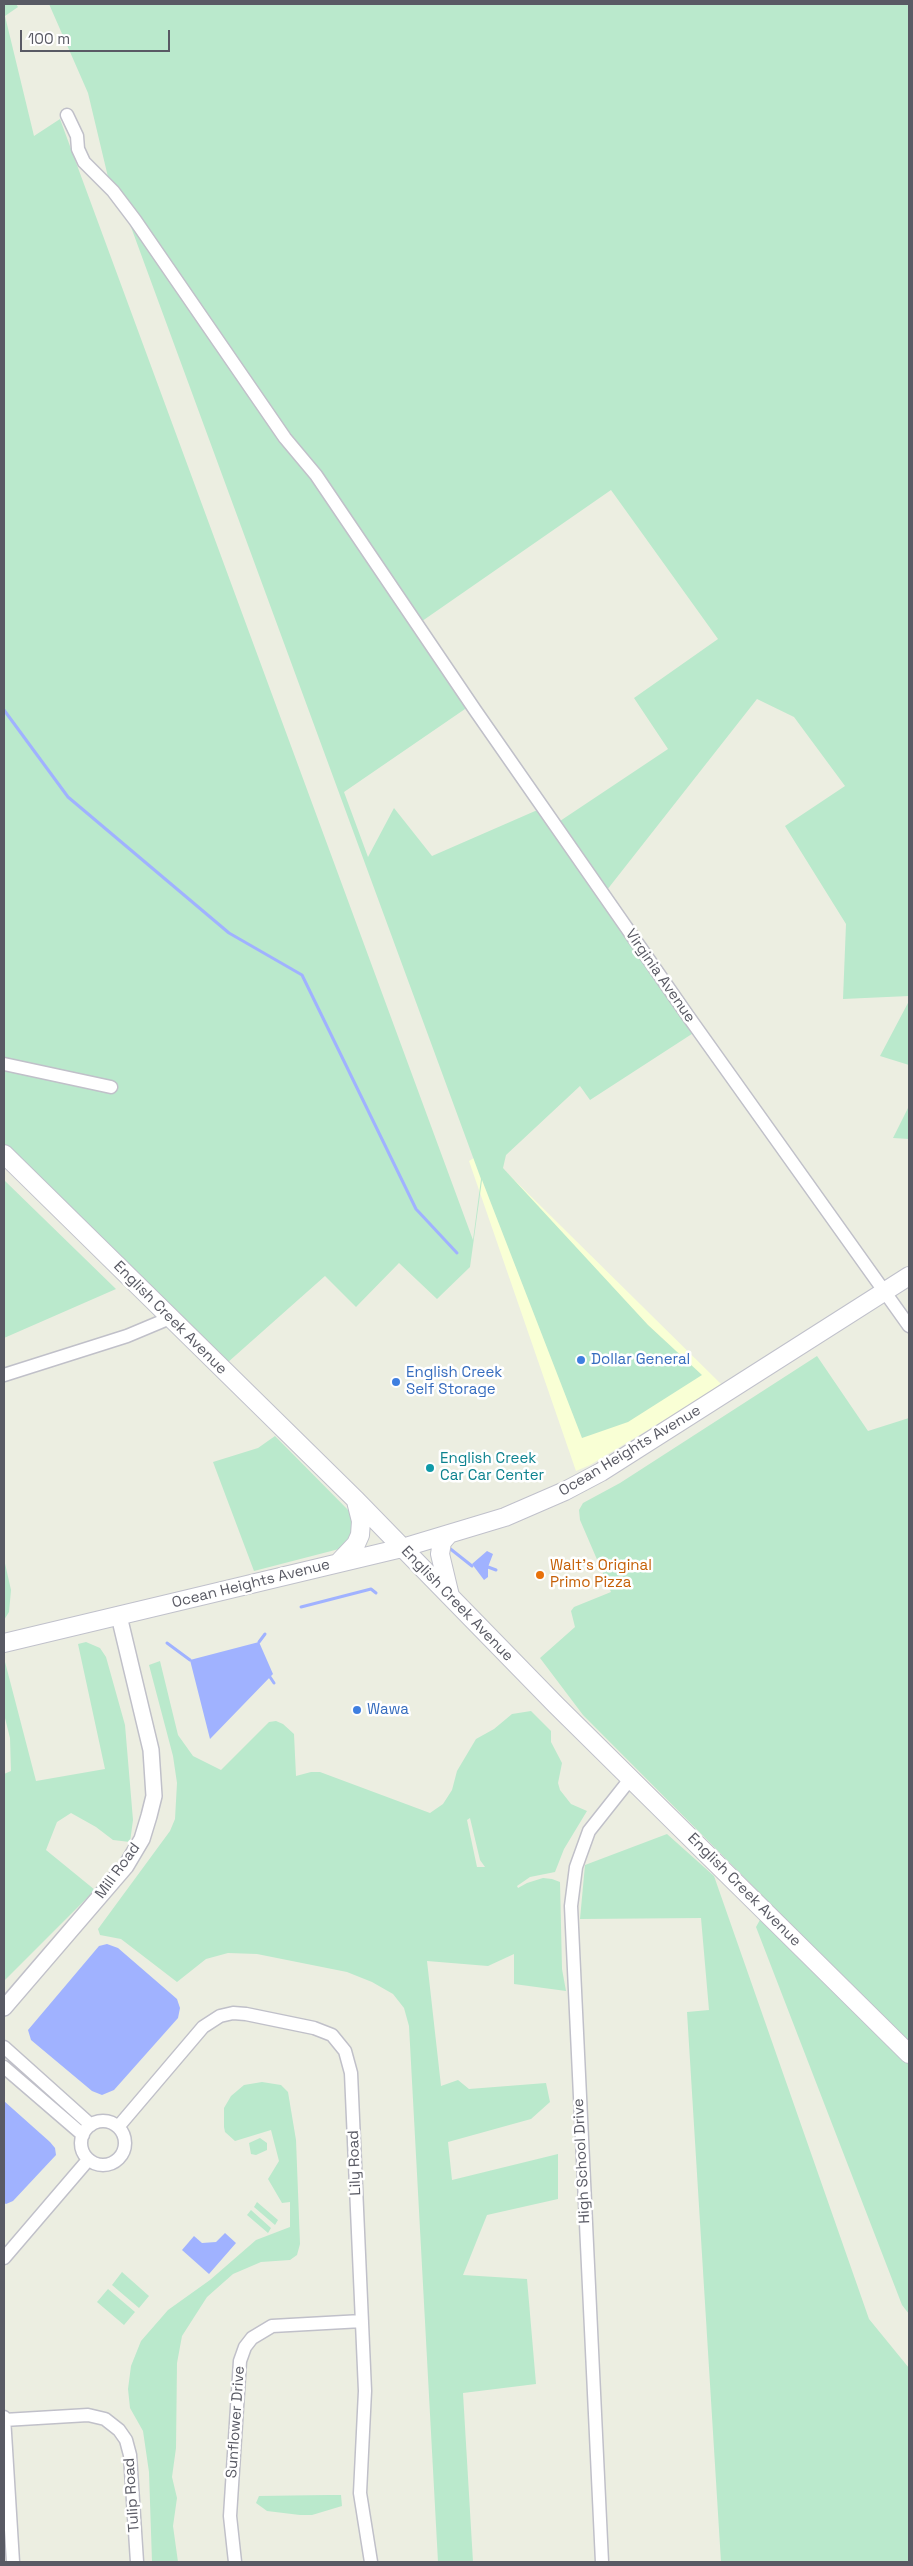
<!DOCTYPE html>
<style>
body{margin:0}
#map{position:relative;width:913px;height:2566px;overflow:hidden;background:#eceee1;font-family:"Space Grotesk",sans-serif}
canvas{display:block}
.frame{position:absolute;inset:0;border:5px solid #595a64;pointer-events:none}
.scale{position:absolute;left:20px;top:30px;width:150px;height:22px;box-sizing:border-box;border:2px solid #595a64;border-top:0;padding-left:6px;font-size:15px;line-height:18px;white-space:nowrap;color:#595a64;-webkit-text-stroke:4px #fff;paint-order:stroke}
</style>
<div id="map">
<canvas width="913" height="2566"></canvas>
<div class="frame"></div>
<div class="scale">100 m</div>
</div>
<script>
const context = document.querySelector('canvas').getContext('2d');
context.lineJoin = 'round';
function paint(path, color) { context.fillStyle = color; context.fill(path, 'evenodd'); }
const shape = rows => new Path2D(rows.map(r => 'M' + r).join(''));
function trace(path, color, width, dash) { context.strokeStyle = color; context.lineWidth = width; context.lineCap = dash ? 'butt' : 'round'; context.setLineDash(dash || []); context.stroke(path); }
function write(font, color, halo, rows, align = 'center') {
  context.font = font + ' "Space Grotesk",sans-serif'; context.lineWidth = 5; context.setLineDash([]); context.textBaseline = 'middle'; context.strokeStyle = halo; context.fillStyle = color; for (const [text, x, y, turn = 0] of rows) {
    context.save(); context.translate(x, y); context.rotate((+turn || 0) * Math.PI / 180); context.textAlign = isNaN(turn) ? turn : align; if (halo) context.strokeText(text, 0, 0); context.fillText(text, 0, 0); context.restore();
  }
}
paint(shape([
 [485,1151,722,1385,590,1465,576,1471,469,1161]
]), '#f9ffd5');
paint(shape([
 [4,4,16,4,18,7,5,16,34,136,60,119,473,1240,481,1179,131,227,108,177,88,93,49,4,909,4,909,996,843,999,846,924,785,826,845,786,794,717,757,699,603,895,698,1030,590,1100,580,1086,506,1155,503,1168,648,1325,702,1375,628,1422,582,1438,482,1180,470,1267,437,1299,399,1263,356,1307,325,1276,227,1363,4,1144],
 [611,490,718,639,634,698,668,749,554,825,542,808,432,856,394,808,368,857,344,792,465,709,465,697,415,626],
 [909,1001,909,1065,880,1056],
 [909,1106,909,1139,893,1138],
 [4,1180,116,1289,4,1338],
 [817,1356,868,1431,909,1418,909,2043,583,1715,540,1658,575,1627,571,1611,574,1607,611,1592,580,1520,579,1510,583,1503,620,1483],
 [275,1436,351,1513,354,1518,354,1534,339,1549,254,1571,213,1462,258,1448],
 [4,1559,11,1590,9,1612,4,1620],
 [86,1642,100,1648,106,1657,125,1725,133,1820,130,1842,113,1840,96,1827,71,1813,57,1822,46,1850,95,1890,4,1981,4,1774,11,1771,10,1738,4,1714,4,1658,36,1781,105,1769,78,1644],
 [160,1661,178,1735,193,1756,221,1770,269,1722,276,1721,283,1724,294,1734,296,1776,311,1772,320,1772,430,1813,443,1804,452,1790,457,1771,476,1739,494,1729,512,1714,531,1711,551,1731,551,1742,562,1763,558,1783,560,1790,571,1804,587,1811,564,1849,555,1872,530,1877,517,1886,518,1888,527,1883,543,1878,552,1879,560,1882,562,1969,566,1991,514,1984,514,1954,488,1966,427,1961,441,2086,458,2080,469,2089,546,2083,550,2102,531,2119,448,2142,452,2180,558,2154,558,2199,487,2215,463,2275,527,2279,536,2384,463,2393,473,2562,438,2562,409,2026,404,2008,393,1994,372,1982,347,1972,257,1954,228,1953,206,1959,177,1982,121,1939,100,1935,98,1929,170,1831,175,1819,177,1783,173,1756,149,1665],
 [470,1818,480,1860,485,1867,477,1867,467,1820],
 [667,1834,714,1876,869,2319,909,2368,909,2562,721,2562,687,2012,709,2010,701,1918,580,1919,585,1865],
 [761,1918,909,2065,909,2314,902,2305,756,1927],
 [262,2082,281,2085,288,2092,296,2140,300,2244,297,2255,290,2260,261,2262,233,2274,207,2297,182,2336,177,2363,176,2448,172,2477,177,2498,173,2526,178,2562,152,2562,149,2472,143,2431,130,2408,128,2389,131,2366,141,2341,168,2310,210,2280,256,2240,290,2227,290,2202,282,2203,268,2179,279,2161,271,2130,235,2141,225,2132,224,2127,224,2108,231,2096,244,2085],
 [260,2138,267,2143,267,2150,256,2155,251,2154,249,2143],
 [257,2202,278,2220,275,2225,254,2207],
 [251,2210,271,2228,268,2233,247,2215],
 [122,2272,149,2296,139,2308,112,2285],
 [108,2289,135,2312,124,2325,97,2302],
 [328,2495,341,2495,342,2506,312,2515,300,2515,267,2511,256,2503,259,2496]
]), '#bae9cc');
paint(shape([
 [487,1551,493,1554,488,1567,488,1577,484,1580,472,1564],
 [259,1642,273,1674,210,1739,190,1660],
 [107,1944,118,1948,177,1999,180,2008,178,2018,114,2090,102,2095,92,2091,31,2040,28,2030,99,1946],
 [4,2101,50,2142,55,2148,56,2155,13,2201,6,2204,4,2203],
 [225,2233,236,2243,209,2274,182,2250,194,2236,202,2243,216,2242]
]), '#a0b2ff');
trace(shape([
 [4,710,68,797,229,933,302,975,416,1209,457,1253],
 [448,1547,472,1566],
 [488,1567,496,1570],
 [301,1607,371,1589,376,1593],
 [259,1642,265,1634],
 [167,1643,190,1660],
 [270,1677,274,1683]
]), '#a0b2ff', 3);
const minor = shape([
 [67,115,77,136,78,149,84,162,113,191,135,220,285,438,316,475,475,710,688,1016,909,1326],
 [4,1064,111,1087],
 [4,1375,127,1336,170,1318],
 [4,2047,91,2125],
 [4,2067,83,2135],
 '81 2143a22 22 0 1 1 44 0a22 22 0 1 1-44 0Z',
 [118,2127,203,2027,220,2016,233,2013,246,2014,314,2028,332,2035,345,2051,351,2073,365,2391,360,2493,371,2562],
 [4,2258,88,2160],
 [4,2417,13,2562],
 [4,2420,88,2415,105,2419,119,2430,126,2440,130,2455,137,2562],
 [235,2562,230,2516,240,2361,245,2347,252,2338,272,2326,362,2321],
 [602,2562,571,1906,576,1867,589,1831,631,1778]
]);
const tertiary = shape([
 [4,2008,126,1866,142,1839,149,1816,154,1796,151,1750,119,1616]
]);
const secondary = shape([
 [4,1154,356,1500,556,1705,909,2054],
 [449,1534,442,1542,440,1554,450,1596],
 [339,1562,356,1544,360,1535,361,1521,356,1501],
 [4,1643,402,1548,505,1517,565,1491,601,1472,909,1276]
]);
trace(minor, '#c0c0c9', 15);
trace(tertiary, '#c0c0c9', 18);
trace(secondary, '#c0c1cb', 20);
trace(minor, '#fff', 12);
trace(tertiary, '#fff', 15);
trace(secondary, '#fff', 18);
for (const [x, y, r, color] of [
 [581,1360,5,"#3f7fe0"],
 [396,1382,5,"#3f7fe0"],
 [430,1468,5,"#0f9aa8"],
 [540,1575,5,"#e8710a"],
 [357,1710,5,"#3f7fe0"]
]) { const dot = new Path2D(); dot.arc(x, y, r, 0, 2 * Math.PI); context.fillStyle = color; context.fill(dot); trace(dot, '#fff', 2); }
write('15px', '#595a64', '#fff', [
 ["Virginia Avenue",660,976,55],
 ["English Creek Avenue",170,1318,45],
 ["Ocean Heights Avenue",630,1451,-31],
 ["Ocean Heights Avenue",251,1584,-14],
 ["English Creek Avenue",457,1604,46],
 ["Mill Road",118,1871,-54],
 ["English Creek Avenue",744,1890,45],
 ["High School Drive",582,2161,-93],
 ["Lily Road",355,2163,-92],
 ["Sunflower Drive",236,2422,-86],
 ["Tulip Road",132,2495,-94]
]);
write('15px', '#366cbe', '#fff', [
 ["Dollar General",591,1360],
 ["English Creek",406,1373],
 ["Self Storage",406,1390],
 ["Wawa",367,1710]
], 'left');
write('15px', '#0d838f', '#fff', [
 ["English Creek",440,1459],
 ["Car Car Center",440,1476]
], 'left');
write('15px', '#c56008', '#fff', [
 ["Walt's Original",550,1566],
 ["Primo Pizza",550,1583]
], 'left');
</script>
